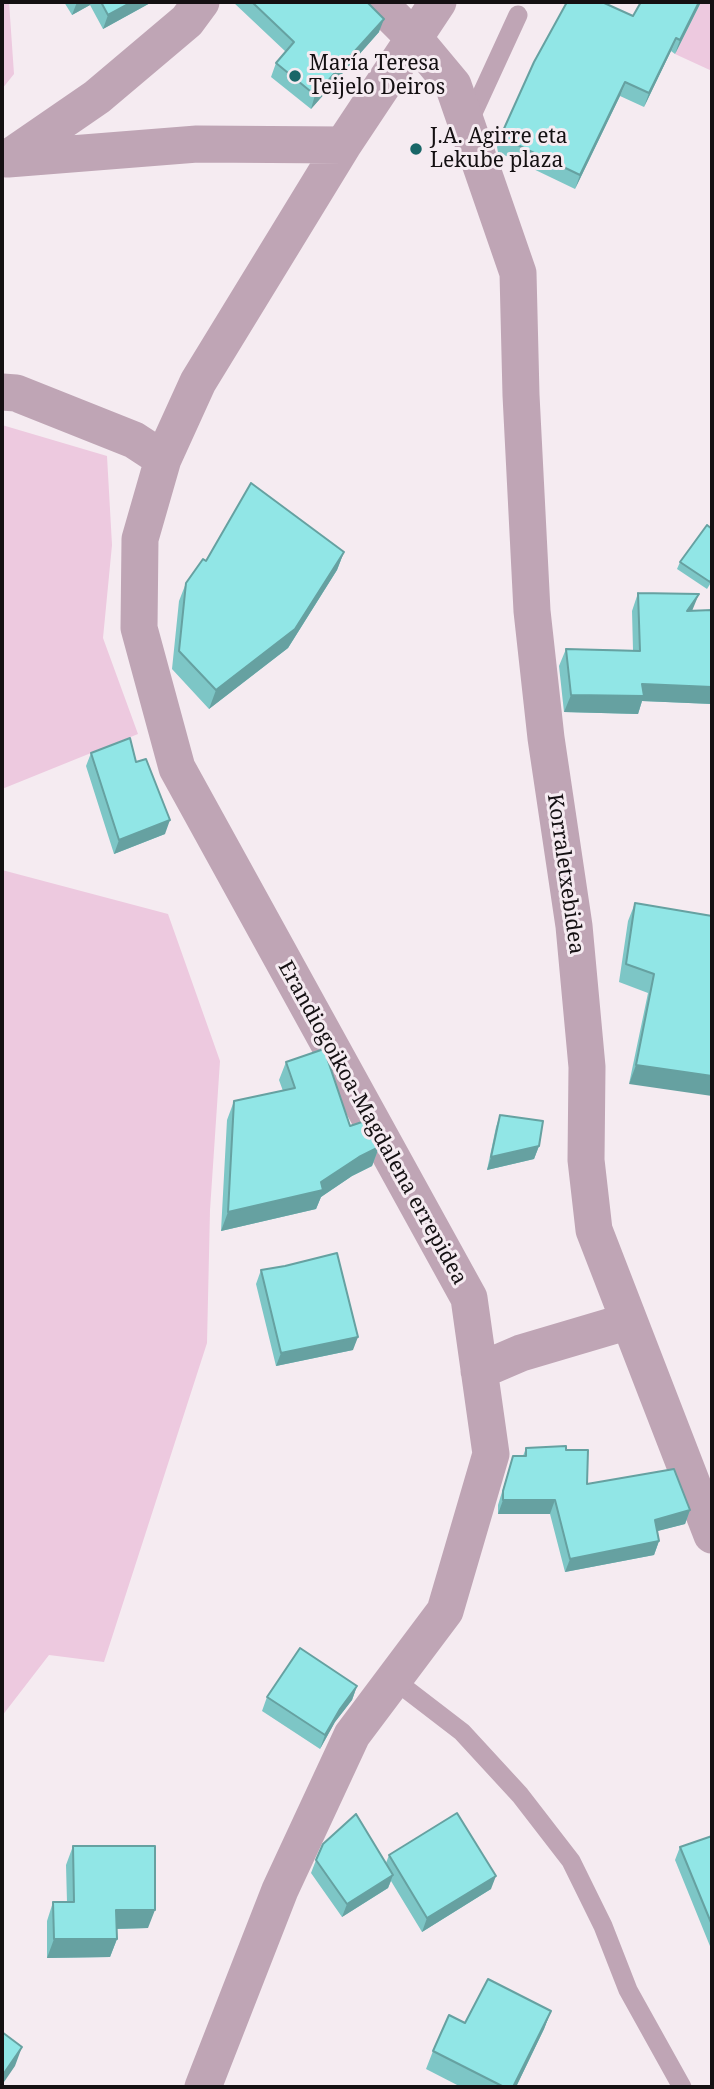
<!DOCTYPE html>
<meta charset="utf-8">
<style>
body{margin:0}
#map{position:relative;width:714px;height:2089px;overflow:hidden;background:#f5ebf1;font-family:"Noto Serif",serif}
canvas{display:block}
.frame{position:absolute;inset:0;border:4px solid #141012;pointer-events:none}
</style>
<div id="map">
<canvas width="714" height="2089"></canvas>
<div class="frame"></div>
</div>
<script>
const context = document.querySelector('canvas').getContext('2d');
context.lineJoin = 'round';
function paint(path, color) { context.fillStyle = color; context.fill(path, 'evenodd'); }
const shape = rows => new Path2D(rows.map(r => 'M' + r).join(''));
function trace(path, color, width, dash) { context.strokeStyle = color; context.lineWidth = width; context.lineCap = dash ? 'butt' : 'round'; context.setLineDash(dash || []); context.stroke(path); }
function write(font, color, halo, rows, align = 'center') {
  context.font = font + ' "Noto Serif",serif'; context.lineWidth = 6; context.setLineDash([]); context.textBaseline = 'middle'; context.strokeStyle = halo; context.fillStyle = color; for (const [text, x, y, turn = 0] of rows) {
    context.save(); context.translate(x, y); context.rotate((+turn || 0) * Math.PI / 180); context.textAlign = isNaN(turn) ? turn : align; if (halo) context.strokeText(text, 0, 0); context.fillText(text, 0, 0); context.restore();
  }
}
paint(shape([
 [2,2,9,2,14,74,2,89],
 [701,2,712,2,712,71,675,54],
 [2,425,107,456,112,545,103,638,138,734,2,789],
 [2,870,168,914,220,1061,210,1210,207,1343,104,1662,49,1655,2,1716]
]), '#edc9df');
trace(shape([
 [467,126,518,15],
 [393,1679,462,1732,520,1795,571,1861,603,1926,628,1990,682,2087]
]), '#bfa5b5', 19);
trace(shape([
 [378,2,413,37,453,85,518,273,521,395,532,611,546,738,574,926,587,1067,586,1160,594,1230,712,1535],
 [7,159,97,97,187,21,201,2],
 [8,159,197,144,343,145],
 [2,392,16,393,134,440,163,459],
 [479,1371,521,1353,629,1321],
 [203,2087,280,1890,352,1735,445,1611,491,1454,469,1298,177,768,139,628,140,539,163,459,198,382,343,145,438,2]
]), '#bfa5b5', 37);
paint(shape([
 [64,2,152,2,103,29,90,5,72,15],
 [233,2,367,2,379,32,311,109,271,77,276,63,286,52],
 [641,2,701,2,675,54,671,51,644,107,620,96,575,189,498,152,497,147,502,133,633,16],
 [344,552,337,570,288,648,209,709,172,669,179,601,186,583,206,561],
 [680,562,712,581,707,589,677,569],
 [638,593,693,610,712,610,712,711,712,704,642,701,638,714,564,712,559,666,566,649,633,650,632,611],
 [91,753,165,834,114,854,86,766],
 [635,903,712,916,629,1084,648,993,619,982,628,921],
 [286,1062,350,1126,379,1147,372,1166,352,1176,321,1197,316,1209,221,1231,227,1120,234,1101,283,1091,279,1080],
 [500,1115,539,1146,534,1159,487,1170,496,1127],
 [261,1270,353,1350,276,1366,256,1284],
 [526,1448,566,1450,587,1484,690,1510,685,1524,657,1531,659,1541,654,1555,565,1572,550,1514,498,1514,498,1505,513,1456,523,1456],
 [357,1686,352,1700,335,1722,320,1749,262,1711,267,1697],
 [712,1836,712,1951,675,1860,680,1847],
 [73,1846,148,1928,117,1929,117,1939,110,1957,47,1958,47,1921,53,1902,67,1902,66,1865],
 [389,1855,491,1889,422,1932,391,1881,388,1888,342,1917,311,1873,316,1860,386,1863],
 [551,2011,544,2029,516,2087,461,2087,426,2069,433,2051,465,2023]
]), '#7dc6c6');
paint(shape([
 [77,2,91,2,90,5,72,15],
 [132,2,152,2,103,29,108,15],
 [699,2,701,2,675,54,680,40],
 [384,19,379,32,311,109,315,95],
 [676,38,671,51,644,107,649,93],
 [625,82,620,96,575,189,580,175],
 [344,552,337,570,288,648,209,709,216,690],
 [699,594,692,611,687,611],
 [642,684,712,687,712,704,642,701,638,714,564,712,571,695],
 [170,820,165,834,114,854,119,840],
 [636,1065,712,1076,712,1096,629,1084],
 [539,1146,534,1159,487,1170,491,1157],
 [379,1147,372,1166,352,1176,321,1197,316,1209,221,1231,228,1212,321,1182,359,1157],
 [358,1337,353,1350,276,1366,281,1353],
 [503,1500,555,1500,550,1514,498,1514],
 [690,1510,685,1524,650,1533,655,1520],
 [659,1541,654,1555,565,1572,570,1559],
 [357,1686,352,1700,335,1722,320,1749,325,1735,340,1709],
 [393,1875,388,1888,342,1917,347,1904],
 [496,1876,491,1889,422,1932,427,1918],
 [116,1910,155,1910,148,1928,110,1929],
 [54,1939,117,1939,110,1957,47,1958],
 [551,2011,544,2029,516,2087,513,2087],
 [22,2047,15,2066,2,2085,2,2076]
]), '#66a1a1');
const building = shape([
 [101,2,132,2,108,15,101,2],
 [252,2,367,2,384,19,315,95,276,63,294,42,252,2],
 [567,2,602,2,633,16,641,2,699,2,680,40,676,38,649,93,625,82,580,175,503,138,502,133,534,62,567,2],
 [251,483,344,552,295,629,216,690,179,651,186,583,203,559,206,561,251,483],
 [707,525,712,529,712,578,710,582,680,562,707,525],
 [638,593,699,594,687,611,712,610,712,687,642,684,644,696,571,695,566,649,640,651,638,593],
 [130,738,136,762,146,759,170,820,119,840,91,753,130,738],
 [635,903,712,916,712,1076,636,1065,654,974,626,964,635,903],
 [324,1049,350,1126,365,1121,379,1147,359,1157,321,1182,323,1190,228,1212,234,1101,295,1088,286,1062,324,1049],
 [500,1115,543,1121,539,1146,491,1157,500,1115],
 [337,1253,358,1337,281,1353,261,1270,285,1266,337,1253],
 [566,1446,566,1450,588,1450,587,1484,674,1469,690,1510,655,1520,659,1541,570,1559,555,1500,503,1500,503,1491,513,1456,526,1456,526,1448,566,1446],
 [300,1648,357,1686,340,1709,325,1735,267,1697,300,1648],
 [457,1813,496,1876,427,1918,389,1855,457,1813],
 [356,1814,393,1875,347,1904,316,1860,323,1844,356,1814],
 [712,1836,712,1925,680,1847,712,1836],
 [73,1846,155,1846,155,1910,116,1910,117,1939,54,1939,53,1902,74,1902,73,1846],
 [488,1979,551,2011,513,2087,504,2087,433,2051,449,2015,465,2023,488,1979],
 [2,2032,22,2047,2,2076,2,2032]
]);
paint(building, '#91e6e6');
trace(building, '#66a1a1', 2);
for (const [x, y, r, color] of [
 [295,76,7,"#186667"],
 [416,149,7,"#186667"]
]) { const dot = new Path2D(); dot.arc(x, y, r, 0, 2 * Math.PI); context.fillStyle = color; context.fill(dot); trace(dot, '#f5ebf1', 2.5); }
write('21px', '#141012', '#f5ebf1', [
 ["María Teresa",309,64],
 ["Teijelo Deiros",309,88],
 ["J.A. Agirre eta",430,137],
 ["Lekube plaza",430,161]
], 'left');
write('21px', '#141012', '#f5ebf1', [
 ["Korraletxebidea",565,874,82],
 ["Erandiogoikoa-Magdalena errepidea",372,1123,61]
]);
</script>
